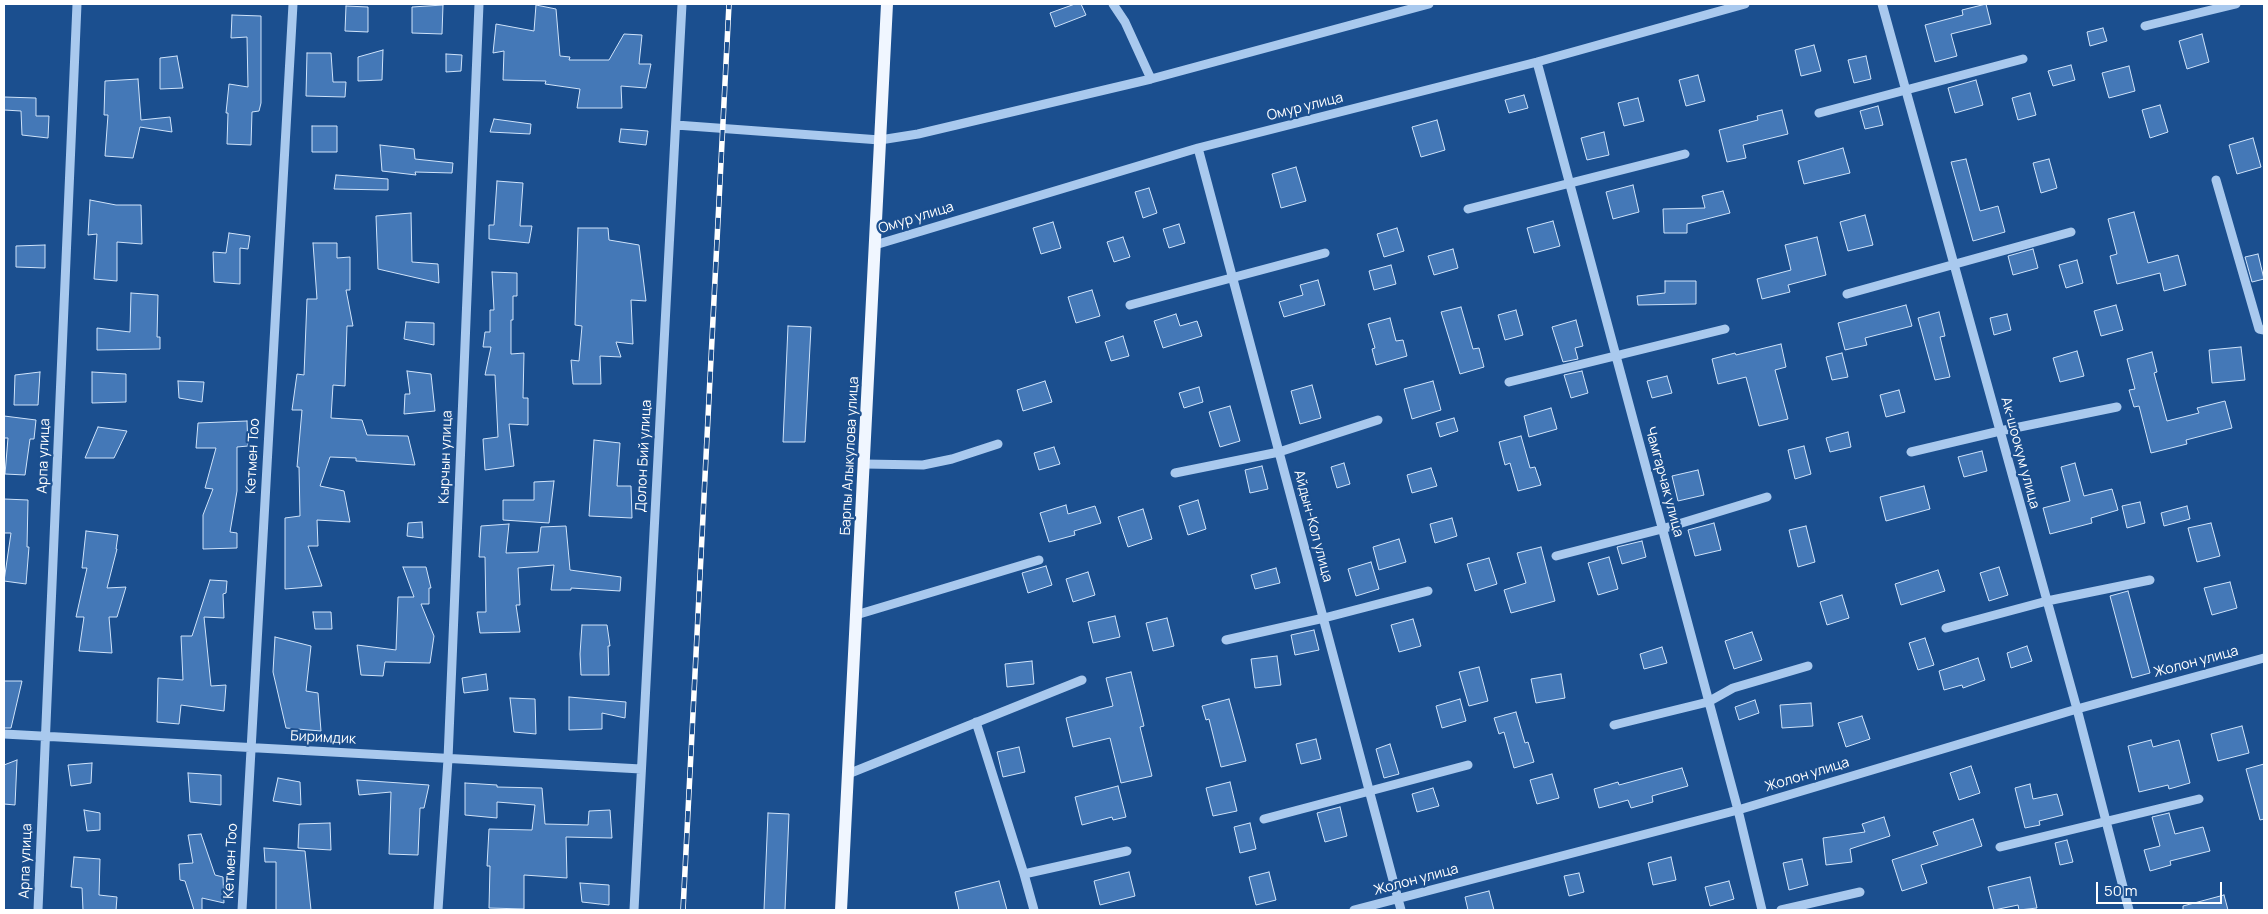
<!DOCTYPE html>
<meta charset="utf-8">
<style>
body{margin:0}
#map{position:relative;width:2268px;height:914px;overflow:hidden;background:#1b4f8f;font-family:Manrope,sans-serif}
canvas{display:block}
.frame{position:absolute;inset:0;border:5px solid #fff;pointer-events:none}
.scale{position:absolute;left:2096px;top:882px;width:126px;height:22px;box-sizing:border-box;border:2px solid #fff;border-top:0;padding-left:6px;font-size:15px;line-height:18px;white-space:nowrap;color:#fff;-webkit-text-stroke:4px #1b4f8f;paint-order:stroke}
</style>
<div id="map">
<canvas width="2268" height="914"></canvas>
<div class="frame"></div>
<div class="scale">50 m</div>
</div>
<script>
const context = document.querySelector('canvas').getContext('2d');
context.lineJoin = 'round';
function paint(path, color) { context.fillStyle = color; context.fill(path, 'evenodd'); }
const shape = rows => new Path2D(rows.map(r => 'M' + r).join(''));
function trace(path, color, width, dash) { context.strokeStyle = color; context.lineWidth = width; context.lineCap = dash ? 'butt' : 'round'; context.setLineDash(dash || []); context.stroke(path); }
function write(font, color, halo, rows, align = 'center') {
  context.font = font + ' Manrope,sans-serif'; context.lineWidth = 4.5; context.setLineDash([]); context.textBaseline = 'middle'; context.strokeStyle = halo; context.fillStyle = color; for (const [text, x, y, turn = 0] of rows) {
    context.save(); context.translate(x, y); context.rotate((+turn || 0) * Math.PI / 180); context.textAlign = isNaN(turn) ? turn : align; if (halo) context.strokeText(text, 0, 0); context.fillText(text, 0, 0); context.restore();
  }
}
const building = shape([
 [1075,4,1081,4,1086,15,1055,27,1050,13,1075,4],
 [1986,4,1991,24,1951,34,1957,56,1935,62,1925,25,1963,15,1962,10,1986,4],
 [443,5,442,34,412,33,412,7,443,5],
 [536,5,556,9,560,56,570,57,569,60,609,60,624,34,642,35,639,64,651,64,646,88,621,86,622,108,577,108,580,89,545,84,546,81,503,80,504,51,493,53,496,24,534,31,536,5],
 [346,6,368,7,368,32,345,31,346,6],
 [232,15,261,16,261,103,259,111,252,112,251,145,227,144,228,113,226,113,229,84,248,87,247,37,231,38,232,15],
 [2103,28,2107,41,2090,46,2087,32,2103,28],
 [2202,34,2209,62,2187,69,2179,41,2202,34],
 [1814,45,1821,71,1801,76,1795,50,1814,45],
 [383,50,382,80,358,81,358,57,383,50],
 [307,53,331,53,333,82,346,82,345,97,306,96,307,53],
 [446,54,462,55,461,71,446,72,446,54],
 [177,56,183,88,160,89,160,58,177,56],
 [1866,56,1871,79,1854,83,1848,60,1866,56],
 [2071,65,2075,80,2053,86,2048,71,2071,65],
 [2129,66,2135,91,2109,98,2102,73,2129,66],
 [1698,75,1705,101,1686,106,1679,80,1698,75],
 [138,79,141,120,170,117,172,132,140,127,133,158,105,156,108,115,104,115,105,81,138,79],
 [1976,80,1983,105,1955,113,1948,88,1976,80],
 [2030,93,2036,115,2018,120,2012,98,2030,93],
 [1524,95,1528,108,1509,113,1505,100,1524,95],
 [4,97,36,98,36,116,49,116,48,138,22,135,21,111,4,110,4,97],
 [1638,98,1644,121,1624,126,1618,103,1638,98],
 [2160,105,2168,132,2150,138,2142,110,2160,105],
 [1878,106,1883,125,1865,129,1860,111,1878,106],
 [1782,110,1788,134,1743,145,1746,158,1727,162,1719,130,1758,120,1757,116,1782,110],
 [494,119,531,124,530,134,490,132,494,119],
 [1437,120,1445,150,1421,157,1412,127,1437,120],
 [312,126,337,126,337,152,312,152,312,126],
 [621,129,648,131,646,145,619,142,621,129],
 [1604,132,1609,155,1587,160,1581,138,1604,132],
 [2253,138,2261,167,2237,174,2229,145,2253,138],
 [380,145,414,149,415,159,453,163,452,173,415,172,416,175,382,171,380,145],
 [1843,148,1850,173,1804,184,1798,161,1843,148],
 [1966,159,1980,211,1998,206,2005,232,1973,241,1951,162,1966,159],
 [2049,159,2057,188,2041,193,2033,163,2049,159],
 [1296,167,1306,201,1281,208,1272,174,1296,167],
 [336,175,388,179,388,190,334,189,336,175],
 [497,181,523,183,520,226,532,226,529,243,489,239,489,225,494,225,497,181],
 [1633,185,1639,212,1613,219,1606,192,1633,185],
 [1149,188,1157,213,1143,218,1135,192,1149,188],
 [1723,191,1730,213,1687,224,1687,233,1664,233,1663,209,1705,208,1702,196,1723,191],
 [90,200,116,205,141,205,142,244,117,242,117,281,94,279,97,234,88,235,90,200],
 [2134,212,2148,263,2178,255,2186,285,2164,291,2160,273,2117,284,2110,256,2117,254,2108,219,2134,212],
 [411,213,412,262,438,264,439,283,378,269,376,216,411,213],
 [1865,215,1873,245,1848,251,1840,222,1865,215],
 [1553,221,1560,246,1534,253,1527,228,1553,221],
 [1053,222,1061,248,1041,254,1033,228,1053,222],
 [1179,224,1185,243,1169,248,1163,229,1179,224],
 [578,228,608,228,609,240,639,245,646,301,631,300,633,344,616,342,621,357,600,356,601,384,573,384,571,360,579,361,582,326,575,325,578,228],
 [1397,228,1404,251,1384,257,1377,234,1397,228],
 [229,233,250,236,248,249,240,248,240,284,214,282,213,252,226,253,229,233],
 [1123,237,1130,257,1114,262,1107,242,1123,237],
 [1817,237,1826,275,1788,285,1790,292,1762,299,1757,279,1791,270,1785,245,1817,237],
 [313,243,337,243,337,258,350,257,350,290,346,290,353,326,347,326,345,386,333,385,331,418,362,420,367,435,408,436,415,465,356,461,356,458,330,457,320,486,344,491,350,522,317,520,318,546,308,546,322,586,285,589,285,518,300,516,299,467,297,467,302,410,292,410,297,374,304,375,307,299,317,299,313,243],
 [45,245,45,268,16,267,16,246,45,245],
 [1453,249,1458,268,1434,275,1428,256,1453,249],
 [2033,249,2038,268,2013,275,2008,256,2033,249],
 [2258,254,2264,279,2252,282,2245,257,2258,254],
 [2077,260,2083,283,2066,288,2059,265,2077,260],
 [1391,265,1396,284,1374,290,1369,271,1391,265],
 [492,272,517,273,517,296,513,296,513,320,511,320,511,354,524,353,523,398,528,398,528,425,509,424,514,466,485,470,483,439,498,437,495,375,485,375,491,347,483,347,485,332,490,332,490,310,494,310,492,272],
 [1318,280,1325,305,1284,317,1279,302,1303,295,1300,285,1318,280],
 [1665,281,1696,281,1696,304,1638,305,1637,296,1665,293,1665,281],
 [1092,290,1100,316,1076,323,1068,297,1092,290],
 [131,293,158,295,157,337,160,337,160,349,97,350,97,328,130,332,131,293],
 [1906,305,1912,326,1865,338,1867,345,1845,350,1838,323,1906,305],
 [2116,305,2123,330,2101,336,2094,311,2116,305],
 [1461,307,1473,349,1479,348,1484,367,1460,374,1441,312,1461,307],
 [1516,310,1523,335,1505,340,1498,315,1516,310],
 [1939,312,1945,336,1940,337,1950,377,1935,380,1918,318,1939,312],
 [1176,314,1180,326,1197,321,1202,336,1163,348,1154,321,1176,314],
 [2007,314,2011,330,1994,335,1990,318,2007,314],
 [1390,318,1396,341,1403,340,1407,356,1376,365,1372,349,1375,348,1368,324,1390,318],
 [1576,320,1583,346,1575,348,1578,359,1563,362,1552,327,1576,320],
 [406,322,434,323,434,345,404,339,406,322],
 [788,326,811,327,805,442,783,442,788,326],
 [1123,336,1129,356,1111,361,1105,342,1123,336],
 [1781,344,1786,367,1775,370,1788,419,1759,426,1746,377,1718,384,1712,359,1735,353,1736,355,1781,344],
 [2241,347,2245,380,2212,383,2209,350,2241,347],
 [2077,351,2084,376,2060,382,2053,358,2077,351],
 [2152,352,2157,372,2154,373,2167,421,2199,413,2197,408,2225,401,2232,428,2186,440,2187,444,2151,453,2139,406,2134,407,2129,390,2135,389,2127,359,2152,352],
 [1842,353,1848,377,1832,380,1826,357,1842,353],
 [407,371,431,374,435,411,404,414,405,394,410,394,407,371],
 [1582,371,1588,393,1571,398,1564,375,1582,371],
 [40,372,38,405,14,405,15,375,40,372],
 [92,372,126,374,126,402,92,403,92,372],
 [1667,376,1672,393,1652,398,1647,381,1667,376],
 [178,381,204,382,202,402,179,398,178,381],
 [1045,381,1052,402,1023,411,1017,390,1045,381],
 [1433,381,1441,410,1412,419,1404,389,1433,381],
 [1312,385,1321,418,1300,424,1291,391,1312,385],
 [1199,387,1203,402,1184,408,1179,393,1199,387],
 [1899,390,1905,412,1886,417,1880,395,1899,390],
 [1230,406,1240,441,1220,447,1209,412,1230,406],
 [1551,408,1557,429,1529,437,1524,416,1551,408],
 [4,416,36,420,34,439,30,439,25,475,5,474,8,438,4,438,4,416],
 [1454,418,1458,431,1440,437,1436,423,1454,418],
 [247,421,248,446,237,447,237,491,230,532,237,533,237,548,203,549,203,515,213,489,205,488,216,448,196,448,198,423,247,421],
 [98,427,127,431,114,458,85,458,98,427],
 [1848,432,1851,447,1830,452,1826,438,1848,432],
 [1521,436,1530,468,1535,467,1541,485,1518,491,1510,463,1505,465,1499,442,1521,436],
 [594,440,620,443,617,486,631,486,632,518,589,516,594,440],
 [1804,446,1811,474,1795,479,1788,450,1804,446],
 [1054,447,1060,464,1039,470,1034,453,1054,447],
 [1982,451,1987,471,1964,477,1958,457,1982,451],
 [1344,463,1350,484,1337,488,1331,467,1344,463],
 [2075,463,2084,496,2112,489,2118,510,2091,518,2092,523,2050,534,2043,508,2070,501,2061,467,2075,463],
 [1262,466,1268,489,1250,493,1245,470,1262,466],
 [1431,468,1437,486,1412,493,1407,475,1431,468],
 [1698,470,1704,495,1678,501,1672,476,1698,470],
 [554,481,549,523,503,520,503,500,534,500,534,482,554,481],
 [1924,486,1930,509,1886,521,1880,497,1924,486],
 [4,499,28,500,27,547,29,547,26,584,4,581,11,533,4,533,4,499],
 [1198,500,1206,529,1188,535,1179,506,1198,500],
 [2140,502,2145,523,2127,528,2122,506,2140,502],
 [1066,505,1068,514,1095,506,1101,523,1074,531,1075,535,1049,542,1040,513,1066,505],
 [2187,506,2190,519,2164,526,2161,513,2187,506],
 [1143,509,1152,539,1128,547,1118,517,1143,509],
 [1452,518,1457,536,1435,543,1430,524,1452,518],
 [422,522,423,538,407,536,408,523,422,522],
 [1714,523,1721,550,1695,556,1688,530,1714,523],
 [2211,523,2220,556,2197,562,2188,528,2211,523],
 [509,524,506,553,538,552,541,527,566,526,570,570,621,577,620,591,571,588,571,590,551,590,554,565,518,568,520,605,516,605,520,632,480,633,477,612,486,612,485,557,479,557,481,526,509,524],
 [1806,526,1815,562,1798,567,1789,530,1806,526],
 [86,531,118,535,116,549,117,549,107,588,126,587,117,617,109,617,112,653,79,651,84,617,76,617,87,568,82,568,86,531],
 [1399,539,1406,562,1379,570,1373,547,1399,539],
 [1642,541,1646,557,1622,564,1617,547,1642,541],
 [1541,547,1555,601,1511,613,1504,590,1526,583,1517,553,1541,547],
 [1609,557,1618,589,1598,595,1588,563,1609,557],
 [1489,558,1497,584,1475,591,1467,564,1489,558],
 [1371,562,1379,589,1356,596,1348,569,1371,562],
 [1046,566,1052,585,1028,593,1022,573,1046,566],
 [403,567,426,567,431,588,429,588,429,604,421,604,434,636,430,663,385,662,383,676,361,675,357,645,396,650,398,597,414,597,403,567],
 [1999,567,2008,595,1989,601,1980,573,1999,567],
 [1276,568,1280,583,1255,589,1251,575,1276,568],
 [1938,570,1945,591,1901,605,1895,584,1938,570],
 [1088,572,1095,595,1073,602,1066,579,1088,572],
 [210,580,227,581,226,593,223,594,224,618,204,617,211,686,226,685,224,711,181,705,179,724,157,722,158,678,183,680,181,636,192,636,210,580],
 [2230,582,2237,608,2212,615,2204,588,2230,582],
 [2128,591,2150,673,2132,678,2110,596,2128,591],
 [1842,595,1849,618,1827,625,1820,602,1842,595],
 [313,612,331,612,332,629,315,629,313,612],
 [1115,616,1120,637,1093,643,1088,622,1115,616],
 [1167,618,1174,646,1153,651,1146,623,1167,618],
 [1413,619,1421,646,1399,652,1391,625,1413,619],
 [582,625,607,625,610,646,608,646,609,675,581,675,580,654,582,625],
 [1314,630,1319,650,1295,655,1291,635,1314,630],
 [1752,632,1762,660,1734,669,1725,641,1752,632],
 [275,637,311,646,306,691,318,693,321,731,286,728,273,672,275,637],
 [1925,638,1934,665,1918,670,1909,643,1925,638],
 [2027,646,2032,661,2011,668,2007,653,2027,646],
 [1662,647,1667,663,1644,669,1640,654,1662,647],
 [1277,656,1281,685,1255,688,1251,659,1277,656],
 [1978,658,1985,680,1963,688,1962,685,1944,690,1939,671,1978,658],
 [1032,661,1034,684,1007,687,1005,664,1032,661],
 [1479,667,1488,701,1469,706,1459,672,1479,667],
 [1131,672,1144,726,1140,727,1152,776,1121,783,1110,738,1073,747,1066,718,1113,706,1106,678,1131,672],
 [486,674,488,690,464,693,462,678,486,674],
 [1561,674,1565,698,1536,703,1531,679,1561,674],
 [4,681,22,681,11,728,4,728,4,681],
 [569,697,626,702,625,718,602,713,602,729,569,730,569,697],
 [510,698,535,699,536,734,514,732,510,698],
 [1229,699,1246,761,1221,767,1209,719,1206,720,1202,706,1229,699],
 [1460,699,1466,721,1442,728,1436,706,1460,699],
 [1755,700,1759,713,1739,720,1735,707,1755,700],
 [1811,703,1813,726,1782,728,1780,705,1811,703],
 [1516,712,1525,743,1528,742,1534,762,1514,768,1504,732,1499,734,1494,718,1516,712],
 [1862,716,1870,739,1846,747,1838,723,1862,716],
 [2242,726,2249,753,2218,761,2211,734,2242,726],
 [1316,739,1321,759,1301,764,1296,744,1316,739],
 [2151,740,2153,747,2179,740,2190,783,2169,789,2168,785,2139,792,2128,746,2151,740],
 [1390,744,1399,774,1384,778,1376,749,1390,744],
 [1019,747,1025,772,1003,777,997,752,1019,747],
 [17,760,15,805,4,804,4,765,17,760],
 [92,763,91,783,71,786,68,765,92,763],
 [2264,764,2264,819,2260,820,2246,769,2264,764],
 [1971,766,1980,793,1959,800,1950,773,1971,766],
 [1682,768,1688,786,1652,796,1653,802,1631,808,1628,800,1599,808,1594,789,1618,782,1619,785,1682,768],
 [188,773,221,775,221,805,190,802,188,773],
 [1552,774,1559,798,1537,804,1530,780,1552,774],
 [278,778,300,782,301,805,273,801,278,778],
 [357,780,429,785,424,808,420,808,418,855,389,854,391,792,359,795,357,780],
 [1230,782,1237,811,1213,816,1206,788,1230,782],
 [465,783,497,785,497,787,542,788,545,824,588,825,589,811,610,810,612,838,566,837,567,878,524,875,524,909,489,908,490,866,487,866,489,829,532,830,535,805,497,802,497,818,465,815,465,783],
 [2030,784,2033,799,2057,794,2063,815,2039,821,2040,825,2025,828,2015,788,2030,784],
 [1118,786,1126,817,1113,820,1112,817,1082,825,1075,797,1118,786],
 [1433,788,1439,806,1417,812,1412,794,1433,788],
 [1340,807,1347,836,1325,842,1317,813,1340,807],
 [84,810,100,813,100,830,87,831,84,810],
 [768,813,789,814,785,910,764,910,768,813],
 [2169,813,2175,834,2203,827,2210,851,2170,861,2171,865,2150,871,2144,850,2160,846,2152,817,2169,813],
 [1884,817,1890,836,1850,849,1852,862,1826,865,1823,838,1865,832,1862,824,1884,817],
 [1973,819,1982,846,1921,865,1927,883,1902,891,1892,860,1938,845,1933,832,1973,819],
 [330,823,331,850,298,848,299,824,330,823],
 [1250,823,1256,849,1240,853,1234,827,1250,823],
 [201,834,215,875,223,877,224,903,202,898,202,910,194,910,185,881,180,880,179,864,193,863,188,835,201,834],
 [2067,840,2073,862,2060,865,2055,843,2067,840],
 [264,848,305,851,311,910,276,910,276,862,265,862,264,848],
 [74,857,100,859,99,895,117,897,116,910,83,910,82,888,71,887,74,857],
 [1671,857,1676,880,1653,885,1648,863,1671,857],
 [1802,859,1808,885,1789,890,1783,863,1802,859],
 [1129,872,1135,896,1100,905,1094,881,1129,872],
 [1269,872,1276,900,1256,905,1249,877,1269,872],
 [1579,873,1584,892,1569,896,1564,876,1579,873],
 [2030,877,2037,908,2019,910,2018,905,1994,910,1988,887,2030,877],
 [999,881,1007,910,959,910,955,892,999,881],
 [1729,881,1734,899,1710,906,1705,887,1729,881],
 [580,883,609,885,609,905,582,902,580,883],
 [1489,891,1494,910,1468,910,1465,897,1489,891],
 [2224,895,2228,910,2183,910,2183,906,2224,895]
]);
paint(building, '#4478b7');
trace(building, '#cfe3fa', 1);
trace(shape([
 [1113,4,1125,22,1151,79],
 [1882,4,2077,709,2129,910],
 [2145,26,2236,4],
 [1537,62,1738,810,1762,910],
 [1819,113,2023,59],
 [676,125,880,140,918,134,1151,79,1429,4],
 [1198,148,1401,910],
 [2216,180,2259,329,2264,330],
 [1468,209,1685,154],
 [875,245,1198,148,1537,62,1745,4],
 [1847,294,2071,232],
 [1130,305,1325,253],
 [1509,382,1725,329],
 [1911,452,2000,431,2117,407],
 [864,464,923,465,952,459,998,444],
 [1175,473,1279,452,1378,420],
 [1556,556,1662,529,1767,497],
 [856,615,1039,560],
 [1946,628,2047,601,2150,580],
 [1226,640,1324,618,1428,591],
 [976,722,1024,874],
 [1614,725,1708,702,1733,688,1808,666],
 [4,734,641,769],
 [848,774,1082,680],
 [1264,819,1468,765],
 [2000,847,2199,799],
 [38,910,77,4],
 [242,910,293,4],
 [438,910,448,759,479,4],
 [634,910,682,4],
 [1034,910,1024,874,1127,851],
 [1354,910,1738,810,2077,709,2264,658],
 [1781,910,1860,892]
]), '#a9c9ee', 9);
trace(shape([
 [841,910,887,4]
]), '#f0f6ff', 12);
const rail = shape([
 [683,910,729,4]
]);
trace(rail, '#fff', 5.5);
trace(rail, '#1b4f8f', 4, [11]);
write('14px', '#fff', '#1b4f8f', [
 ["Омур улица",1305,107,-14],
 ["Омур улица",916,218,-17],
 ["Ак-шоокум улица",2020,453,75],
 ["Арпа улица",44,456,-88],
 ["Кетмен Тоо",253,456,-87],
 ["Долон Бий улица",644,456,-87],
 ["Барпы Алыкулова улица",850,456,-87],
 ["Кырчын улица",446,457,-88],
 ["Чамгарчак улица",1664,482,75],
 ["Айдын-Кол улица",1313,526,75],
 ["Жолон улица",2196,662,-15],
 ["Биримдик",323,738,3],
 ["Жолон улица",1807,775,-17],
 ["Арпа улица",26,861,-88],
 ["Кетмен Тоо",231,861,-87],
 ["Жолон улица",1416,880,-15]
]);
</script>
